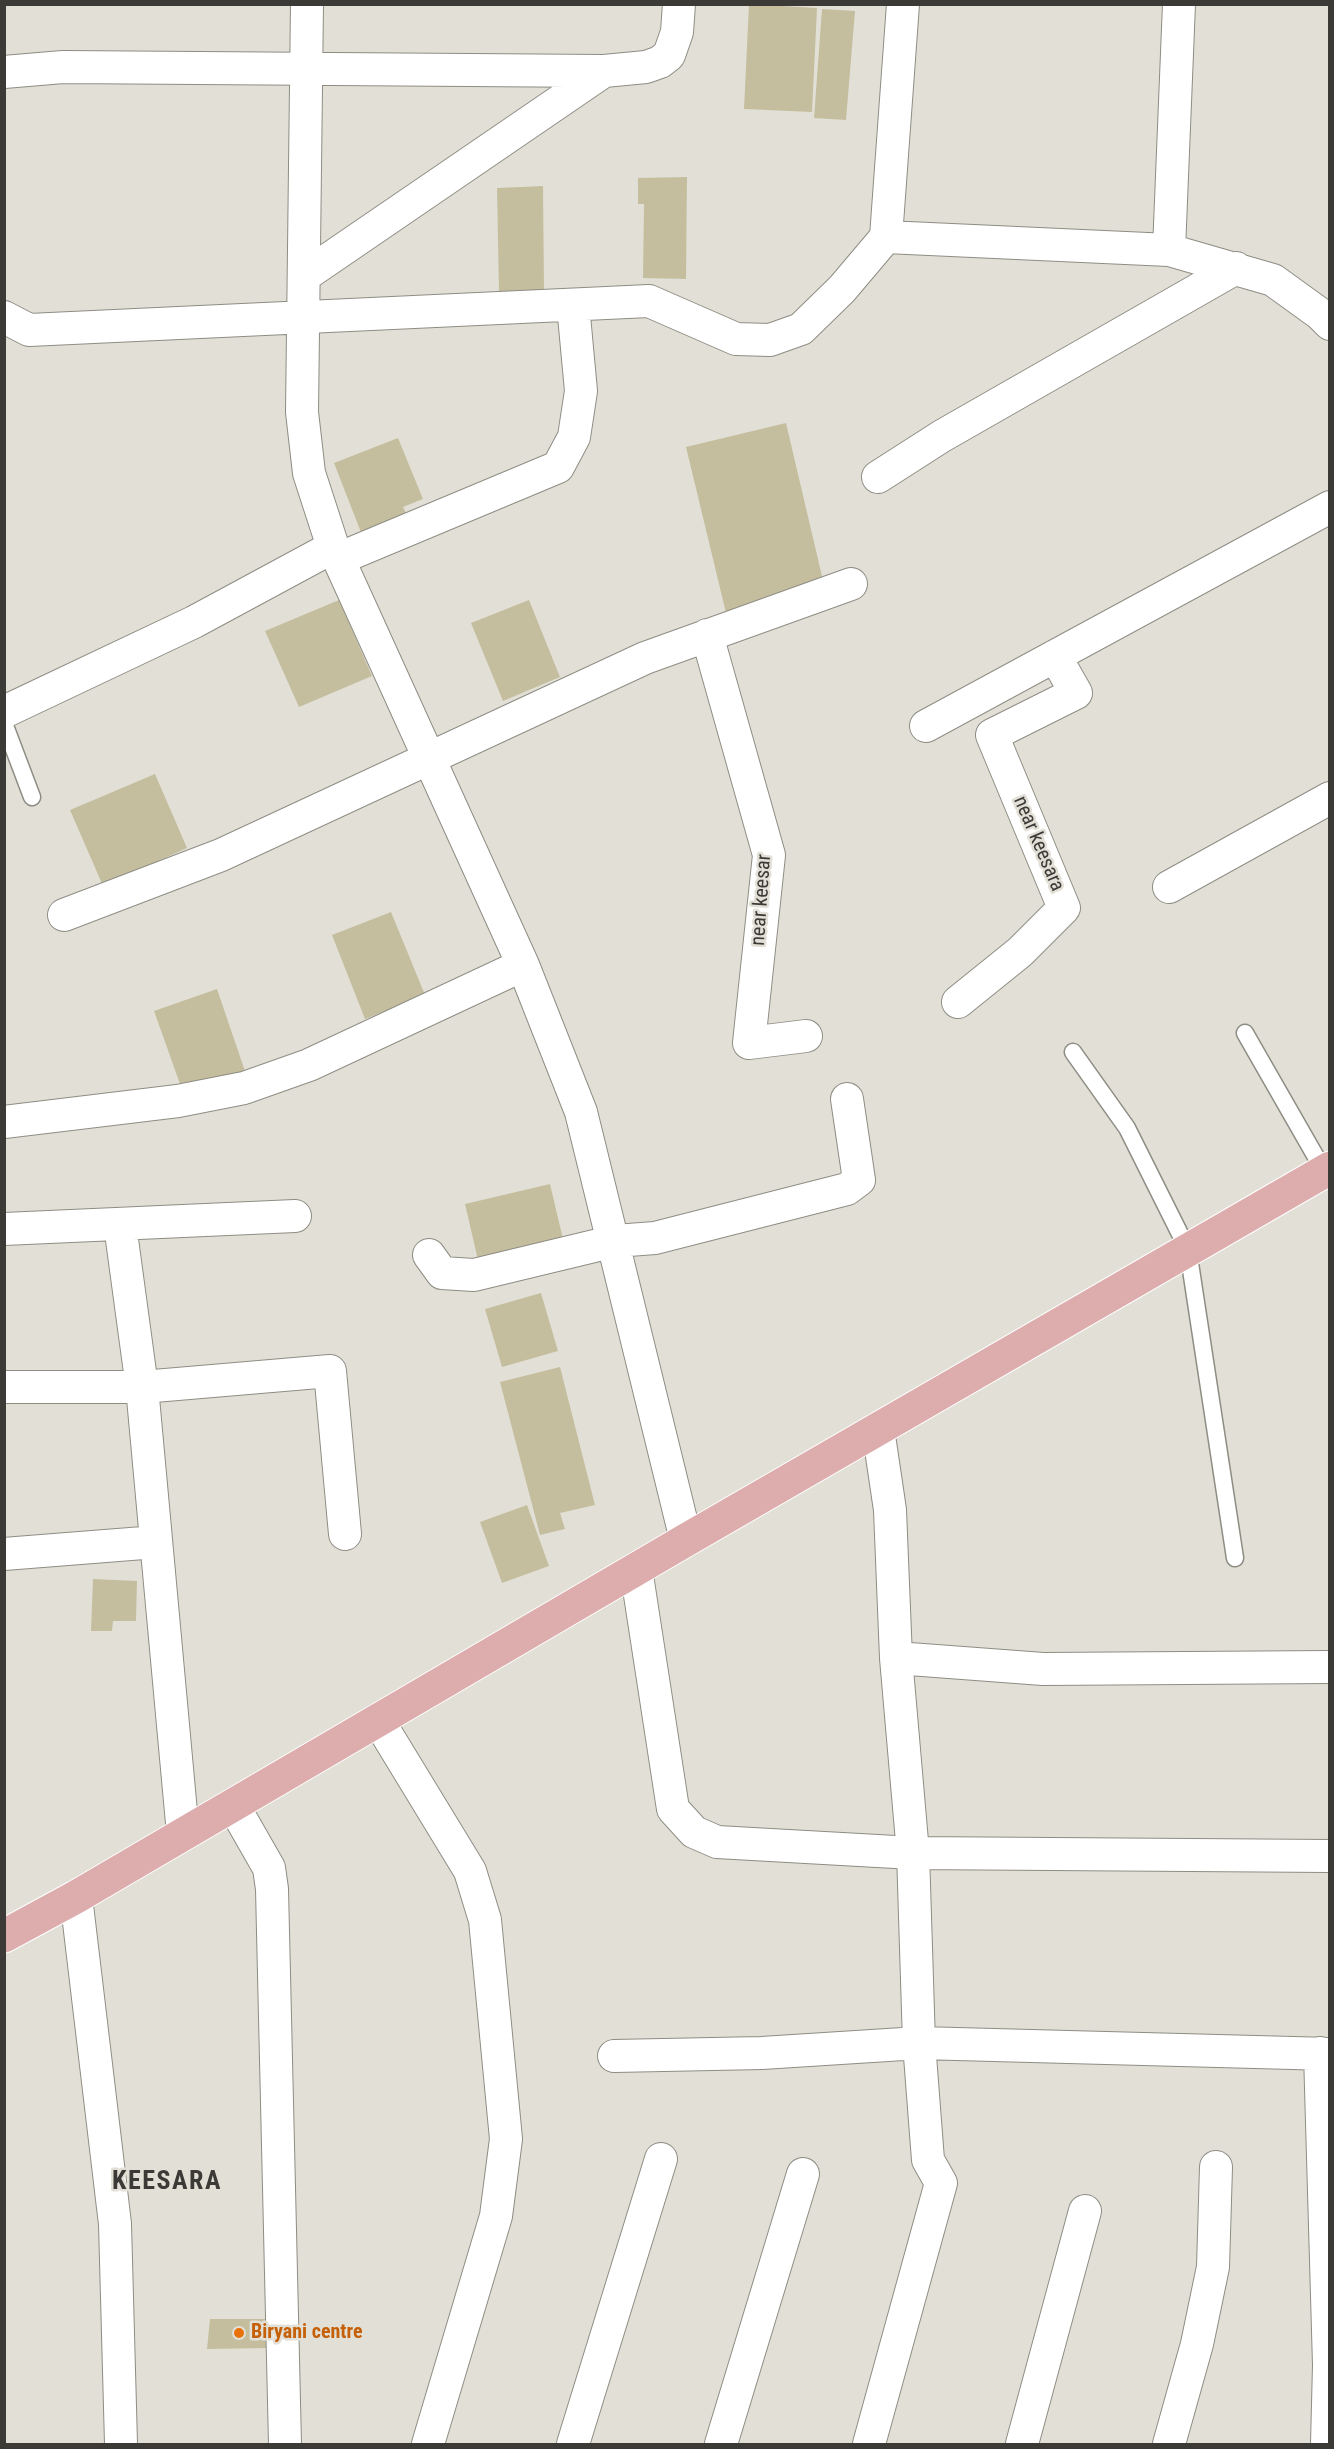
<!DOCTYPE html>
<style>
body{margin:0}
#map{position:relative;width:1334px;height:2449px;overflow:hidden;background:#e2e0d6;font-family:"Roboto Condensed",sans-serif}
canvas{display:block}
.frame{position:absolute;inset:0;border:6px solid #3b3a36;pointer-events:none}
</style>
<div id="map">
<canvas width="1334" height="2449"></canvas>
<div class="frame"></div>
</div>
<script>
const context = document.querySelector('canvas').getContext('2d');
context.lineJoin = 'round';
function paint(path, color) { context.fillStyle = color; context.fill(path, 'evenodd'); }
const shape = rows => new Path2D(rows.map(r => 'M' + r).join(''));
function trace(path, color, width, dash) { context.strokeStyle = color; context.lineWidth = width; context.lineCap = dash ? 'butt' : 'round'; context.setLineDash(dash || []); context.stroke(path); }
function write(font, color, halo, rows, align = 'center') {
  context.font = font + ' "Roboto Condensed",sans-serif'; context.lineWidth = 5; context.setLineDash([]); context.textBaseline = 'middle'; context.strokeStyle = halo; context.fillStyle = color; for (const [text, x, y, turn = 0] of rows) {
    context.save(); context.translate(x, y); context.rotate((+turn || 0) * Math.PI / 180); context.textAlign = isNaN(turn) ? turn : align; if (halo) context.strokeText(text, 0, 0); context.fillText(text, 0, 0); context.restore();
  }
}
paint(shape([
 [749,4,817,8,812,112,744,109],
 [822,9,855,11,846,120,814,118],
 [687,177,686,279,643,278,644,204,638,204,638,178],
 [543,186,544,292,499,293,497,188],
 [786,423,825,589,726,613,686,447],
 [398,438,423,499,403,507,408,517,362,535,334,463],
 [339,600,372,676,299,707,265,631],
 [529,600,560,677,503,701,471,623],
 [155,774,187,848,103,886,70,810],
 [391,912,425,995,365,1019,332,935],
 [217,989,247,1077,185,1098,154,1011],
 [550,1184,563,1239,478,1260,465,1204],
 [541,1293,558,1351,502,1367,485,1309],
 [560,1367,595,1505,560,1513,565,1529,540,1535,500,1382],
 [527,1505,549,1566,502,1583,480,1522],
 [93,1579,137,1581,136,1621,113,1621,112,1631,91,1631],
 [210,2319,270,2319,270,2348,207,2349]
]), '#c4be9f');
const lane = shape([
 [4,723,32,797],
 [1245,1033,1324,1171],
 [1073,1052,1127,1128,1188,1250,1235,1558]
]);
const street = shape([
 [307,4,302,412,309,473,333,547,523,965,581,1112,686,1540],
 [4,72,63,67,604,71,646,67,660,62,669,55,677,32,679,4],
 [886,237,1169,250,1273,280,1320,314,1330,324],
 [1169,250,1179,4],
 [304,276,604,71],
 [4,317,29,330,649,301,736,339,770,340,801,329,842,289,886,237,903,4],
 [878,477,942,436,1236,268],
 [338,559,558,467,574,437,581,391,573,305],
 [707,635,769,855,749,1043,806,1036],
 [4,712,194,622,333,547],
 [926,726,1330,507],
 [1169,887,1330,798],
 [64,915,221,855,645,658,851,584],
 [958,1002,1020,952,1064,908,992,735,1076,693,1055,656],
 [4,1122,178,1101,244,1088,309,1065,523,965],
 [120,1225,142,1387,183,1834],
 [4,1229,295,1216],
 [429,1255,442,1273,474,1275,615,1241,655,1238,847,1189,859,1180,847,1099],
 [4,1387,142,1387,330,1371,345,1534],
 [4,1554,156,1542],
 [636,1569,673,1809,694,1832,717,1842,913,1853,1330,1856],
 [896,1658,1043,1669,1330,1667],
 [378,1720,470,1871,485,1920,506,2139,496,2216,428,2444],
 [233,1805,269,1868,272,1889,285,2444],
 [76,1897,115,2224,121,2444],
 [1320,2053,1329,2365,1327,2444],
 [614,2056,762,2053,919,2043,1330,2054],
 [573,2444,661,2159],
 [721,2444,803,2174],
 [869,2444,941,2183,928,2160,919,2043,913,1853,896,1658,890,1510,878,1429],
 [1022,2444,1085,2211],
 [1169,2444,1197,2344,1213,2267,1216,2167]
]);
const primary = shape([
 [4,1936,76,1897,686,1540,1330,1168]
]);
trace(lane, '#8e8d84', 19);
trace(street, '#8e8d84', 34);
trace(primary, '#fff', 35);
trace(lane, '#fff', 16);
trace(street, '#fff', 32);
trace(primary, '#ddadae', 33);
for (const [x, y, r, color] of [
 [239,2333,6,"#e8710a"]
]) { const dot = new Path2D(); dot.arc(x, y, r, 0, 2 * Math.PI); context.fillStyle = color; context.fill(dot); trace(dot, '#e2e0d6', 2); }
write('20px', '#3b3a36', '#e2e0d6', [
 ["near keesara",1038,844,67],
 ["near keesar",762,900,-86]
]);
write('bold 20px', '#c56008', '#e2e0d6', [
 ["Biryani centre",251,2333]
], 'left');
context.letterSpacing = '1.5px';
write('bold 26px', '#3b3a36', '#e2e0d6', [
 ["KEESARA",167,2182]
]);
context.letterSpacing = '0px';
</script>
